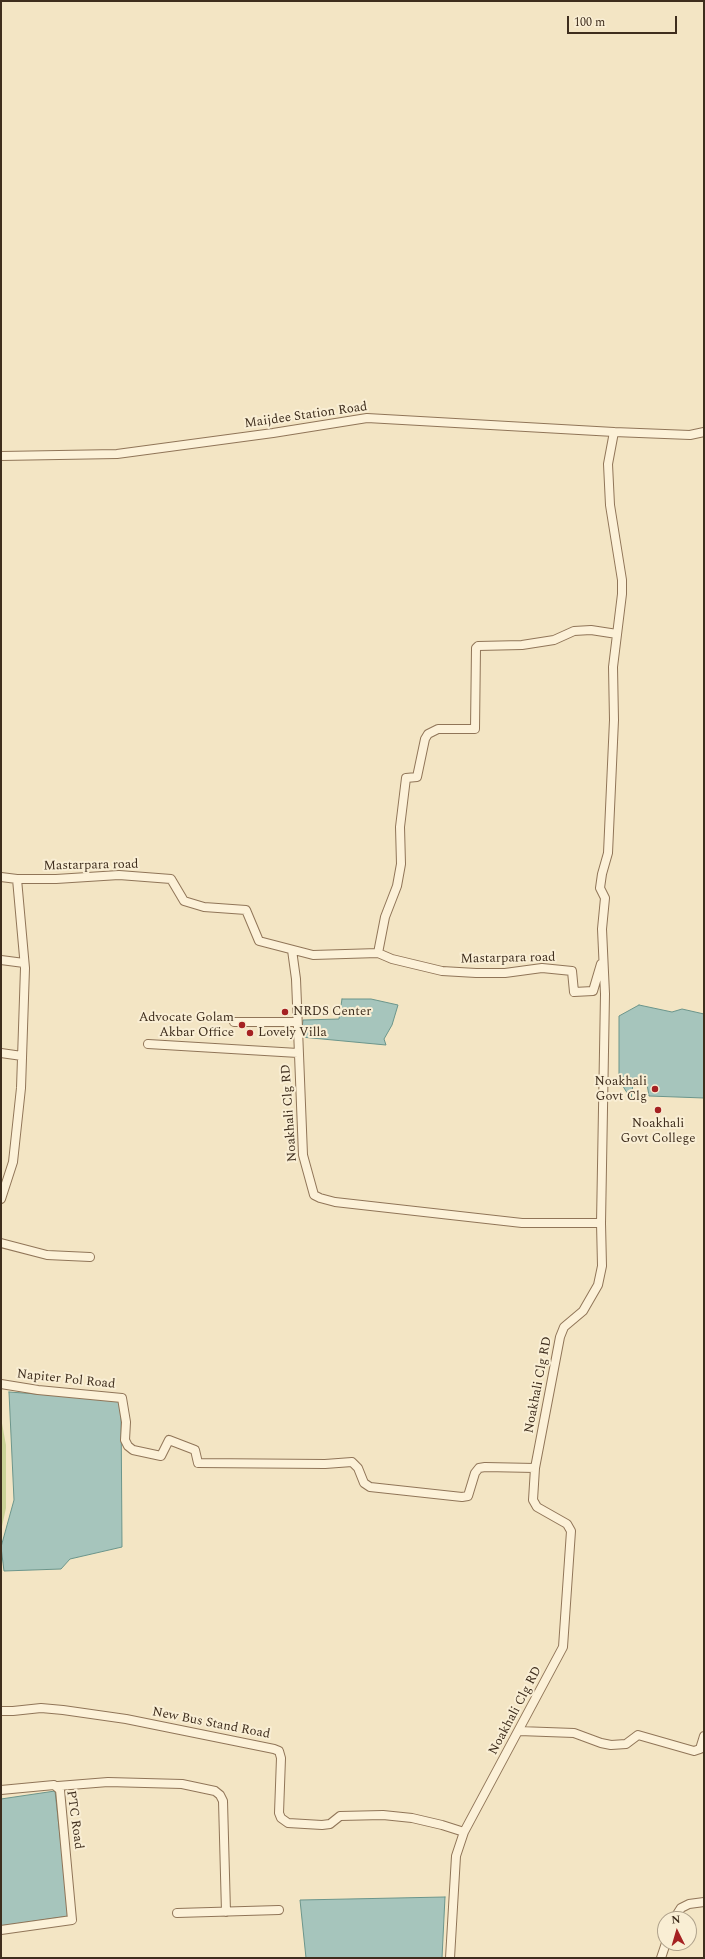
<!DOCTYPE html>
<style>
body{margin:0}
#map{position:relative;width:705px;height:1959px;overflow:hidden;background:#f3e5c4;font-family:Spectral,serif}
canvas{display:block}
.frame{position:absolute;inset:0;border:2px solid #3e2d1d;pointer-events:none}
.north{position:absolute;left:657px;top:1911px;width:40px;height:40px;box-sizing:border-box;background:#f9eed4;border:1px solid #aea18b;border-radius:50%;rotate:355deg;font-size:11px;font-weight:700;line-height:16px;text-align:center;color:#3e2d1d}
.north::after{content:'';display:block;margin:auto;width:14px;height:18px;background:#a52122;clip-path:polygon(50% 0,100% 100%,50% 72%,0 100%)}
.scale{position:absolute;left:567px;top:16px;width:110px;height:18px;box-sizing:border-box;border:2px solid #3e2d1d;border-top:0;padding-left:5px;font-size:12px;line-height:14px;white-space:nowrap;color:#3e2d1d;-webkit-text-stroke:3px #f9eed4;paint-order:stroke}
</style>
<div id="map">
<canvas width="705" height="1959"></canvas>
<div class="frame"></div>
<div class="north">N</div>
<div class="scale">100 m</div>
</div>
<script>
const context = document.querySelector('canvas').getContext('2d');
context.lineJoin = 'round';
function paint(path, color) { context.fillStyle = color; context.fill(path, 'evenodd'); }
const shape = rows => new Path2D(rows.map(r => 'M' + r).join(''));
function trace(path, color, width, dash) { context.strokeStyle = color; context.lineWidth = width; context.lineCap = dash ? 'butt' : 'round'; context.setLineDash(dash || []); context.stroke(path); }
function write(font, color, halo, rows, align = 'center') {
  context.font = font + ' Spectral,serif'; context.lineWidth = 4; context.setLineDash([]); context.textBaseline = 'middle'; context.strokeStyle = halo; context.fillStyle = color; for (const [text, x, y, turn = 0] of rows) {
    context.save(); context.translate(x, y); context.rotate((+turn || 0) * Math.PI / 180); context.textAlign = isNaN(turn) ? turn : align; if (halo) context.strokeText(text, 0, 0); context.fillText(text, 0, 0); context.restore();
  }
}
paint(shape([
 [1,1418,6,1445,6,1508,1,1531]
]), '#cbd296');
const water = shape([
 [342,999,371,999,398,1005,392,1025,384,1039,386,1045,301,1037,303,1020,339,1019,342,999],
 [639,1005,672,1012,682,1009,704,1014,704,1098,649,1096,647,1084,633,1084,631,1099,619,1080,619,1016,639,1005],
 [9,1392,121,1400,122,1547,70,1559,61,1569,4,1571,1,1547,14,1500,9,1392],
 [55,1791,69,1916,1,1926,1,1799,55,1791],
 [445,1897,442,1958,306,1958,300,1900,445,1897]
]);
paint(water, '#a6c5bc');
trace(water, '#6b958b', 1);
const minor = shape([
 [1,456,117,454,273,433,367,418,614,432],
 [1,877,17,879,56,879,119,875,171,879,184,901,204,907,246,910,259,941,313,955,378,953,392,959,442,971,476,973,505,973,542,968,572,971,574,992,593,991,601,964],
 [292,950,296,979,303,1155,314,1195,320,1198,335,1202,522,1223,601,1223,602,1266,598,1285,583,1311,564,1327,560,1337,535,1468,533,1500,537,1507,567,1524,571,1531,563,1647,464,1832,456,1856,450,1958],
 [378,953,385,917,397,886,401,864,400,827,406,778,417,777,425,739,428,734,438,729,475,729,476,648,478,646,522,645,554,640,574,631,591,630,617,634],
 [1,960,24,963],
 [234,1022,297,1022],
 [148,1044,298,1053],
 [1,1053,22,1056],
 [1,1199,13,1162,21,1088,25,968,17,879],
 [601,1223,605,994,602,929,605,898,600,888,602,874,608,853,614,720,613,667,622,594,622,580,610,505,608,464,614,432,690,435,704,432],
 [1,1243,47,1255,90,1257],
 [1,1384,38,1390,122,1398,126,1422,125,1440,128,1446,133,1450,161,1456,169,1440,195,1450,198,1463,325,1464,352,1462,358,1468,364,1483,370,1487,462,1497,468,1496,475,1473,479,1468,485,1467,535,1468],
 [1,1711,13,1711,41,1708,63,1710,126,1719,274,1749,279,1751,281,1758,279,1813,281,1818,288,1823,322,1825,330,1824,340,1816,383,1815,412,1818,442,1825,464,1832],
 [519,1731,574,1733,601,1743,611,1745,626,1744,638,1735,694,1751,700,1749,704,1736],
 [58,1786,108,1782,182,1784,215,1791,220,1795,223,1801,226,1912],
 [1,1790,54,1785,60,1790,72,1920,1,1930],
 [177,1913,279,1910],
 [674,1919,681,1908,689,1904,704,1902],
 [661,1958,666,1943]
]);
trace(minor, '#907558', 10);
trace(minor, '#fcf1d8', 8);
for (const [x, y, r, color] of [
 [285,1012,4,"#a52122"],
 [242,1025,4,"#a52122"],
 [250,1033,4,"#a52122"],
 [655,1089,4,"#a52122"],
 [658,1110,4,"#a52122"]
]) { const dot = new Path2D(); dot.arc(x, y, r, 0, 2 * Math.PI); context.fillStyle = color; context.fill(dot); trace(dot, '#f9eed4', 1.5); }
write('13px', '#3e2d1d', '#f9eed4', [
 ["Maijdee Station Road",306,416,-8],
 ["Mastarpara road",91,866,-1],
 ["Mastarpara road",508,959,-1],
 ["Noakhali Clg RD",290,1113,-94],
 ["Napiter Pol Road",66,1380,6],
 ["Noakhali Clg RD",539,1385,-79],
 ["Noakhali Clg RD",516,1711,-62],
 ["New Bus Stand Road",211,1724,11],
 ["PTC Road",74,1820,82]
]);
write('13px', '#3e2d1d', '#f9eed4', [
 ["NRDS Center",293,1012],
 ["Advocate Golam",234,1018,"right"],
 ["Akbar Office",234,1033,"right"],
 ["Lovely Villa",258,1033],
 ["Noakhali",647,1082,"right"],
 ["Govt Clg",647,1097,"right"],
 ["Noakhali",658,1124,"center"],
 ["Govt College",658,1139,"center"]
], 'left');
</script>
